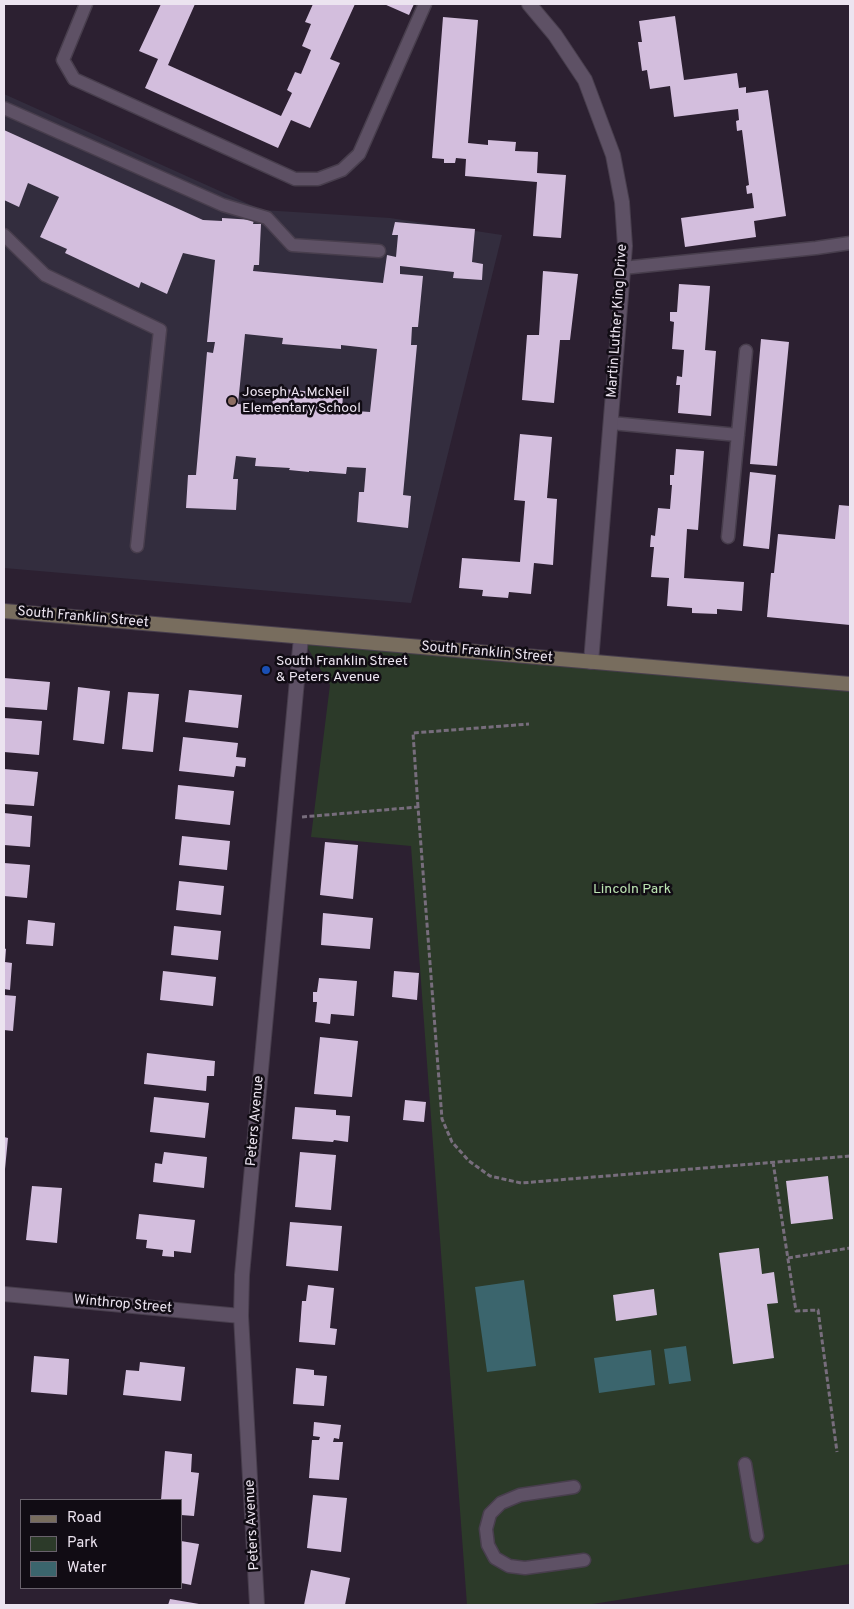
<!DOCTYPE html>
<style>
body{margin:0}
#map{position:relative;width:854px;height:1609px;overflow:hidden;background:#2c2031;font-family:Overpass,sans-serif}
canvas{display:block}
.frame{position:absolute;inset:0;border:5px solid #ece4f0;pointer-events:none}
.legend{position:absolute;left:20px;top:1499px;width:162px;height:90px;box-sizing:border-box;background:#110c14;border:1px solid #69626c;margin:0;padding:6px 9px;list-style:none;font-size:15px;color:#ece4f0}
.legend li{display:flex;align-items:center;gap:10px;height:25px}
.legend b{width:25px;border:1px solid #69626c}
</style>
<div id="map">
<canvas width="854" height="1609"></canvas>
<div class="frame"></div>
<ul class="legend">
<li><b style="height:6px;background:#786d5e"></b>Road</li>
<li><b style="height:14px;background:#2c3a29"></b>Park</li>
<li><b style="height:14px;background:#3b656d"></b>Water</li>
</ul>
</div>
<script>
const context = document.querySelector('canvas').getContext('2d');
context.lineJoin = 'round';
function paint(path, color) { context.fillStyle = color; context.fill(path, 'evenodd'); }
const shape = rows => new Path2D(rows.map(r => 'M' + r).join(''));
function trace(path, color, width, dash) { context.strokeStyle = color; context.lineWidth = width; context.lineCap = dash ? 'butt' : 'round'; context.setLineDash(dash || []); context.stroke(path); }
function write(font, color, halo, rows, align = 'center') {
  context.font = font + ' Overpass,sans-serif'; context.lineWidth = 5; context.setLineDash([]); context.textBaseline = 'middle'; context.strokeStyle = halo; context.fillStyle = color; for (const [text, x, y, turn = 0] of rows) {
    context.save(); context.translate(x, y); context.rotate((+turn || 0) * Math.PI / 180); context.textAlign = isNaN(turn) ? turn : align; if (halo) context.strokeText(text, 0, 0); context.fillText(text, 0, 0); context.restore();
  }
}
paint(shape([
 [4,94,262,210,390,218,502,235,411,603,4,568]
]), '#332d3e');
paint(shape([
 [301,637,850,684,850,1564,586,1605,467,1605,411,846,311,837,330,685]
]), '#2c3a29');
paint(shape([
 [524,1280,536,1366,487,1372,475,1287],
 [686,1346,691,1381,669,1384,664,1349],
 [651,1350,655,1385,599,1393,594,1358]
]), '#3b656d');
paint(shape([
 [161,4,195,4,168,65,281,116,292,93,287,90,295,72,301,74,311,50,302,46,311,24,305,22,313,4,355,4,330,59,340,63,310,128,291,120,278,148,145,88,158,59,139,51],
 [384,4,414,4,409,15],
 [675,16,684,80,737,73,739,88,746,87,746,93,768,90,786,216,754,221,756,237,685,247,681,218,754,208,752,193,747,194,746,186,749,185,742,130,737,131,736,121,739,120,738,109,674,117,670,86,650,89,647,70,642,71,638,42,642,42,639,21],
 [443,17,478,20,468,143,488,145,488,140,516,142,515,151,538,152,537,173,566,175,561,238,533,236,537,182,465,176,466,159,456,158,455,163,444,163,444,159,432,158],
 [4,130,203,220,222,221,222,218,254,220,253,224,261,224,259,265,254,265,253,271,383,283,387,255,396,257,398,235,392,235,395,222,475,229,472,262,483,264,482,280,453,278,454,272,400,266,400,274,423,276,418,327,412,327,411,345,417,345,403,495,411,496,408,528,357,522,359,492,364,492,366,468,347,467,346,474,309,471,309,472,289,470,290,468,255,466,256,458,236,456,233,479,238,479,236,510,186,508,188,475,196,475,207,352,213,353,215,342,207,342,215,260,183,253,167,294,141,282,139,288,65,253,67,249,40,237,59,197,28,183,19,207,4,200],
 [245,334,283,338,282,344,341,349,341,345,377,349,370,412,342,410,343,395,274,388,272,407,238,404],
 [543,271,578,274,570,340,560,340,554,403,522,400,527,335,539,335],
 [679,284,710,286,705,350,716,351,711,416,678,413,680,385,676,385,677,376,682,377,684,350,672,349,674,322,670,321,670,312,677,312],
 [761,339,789,342,777,466,750,464],
 [520,434,552,437,547,498,557,499,553,565,534,563,531,594,509,592,508,598,482,596,483,590,459,588,462,558,520,562,525,501,514,500],
 [676,449,704,451,698,530,687,529,684,578,744,582,742,611,717,609,717,614,692,613,692,608,667,606,669,578,651,577,654,547,650,547,651,535,655,536,658,508,670,509,672,485,670,485,670,475,674,475],
 [750,472,776,475,769,549,743,546],
 [839,505,850,506,850,625,767,617,771,573,774,573,778,534,835,539],
 [4,678,50,682,47,710,4,707],
 [78,687,110,691,104,744,73,740],
 [189,690,242,695,238,728,185,722],
 [128,692,159,694,153,752,122,749],
 [4,718,42,721,39,755,4,752],
 [183,737,238,743,236,757,246,758,245,767,236,766,234,777,179,771],
 [4,769,38,772,34,806,4,804],
 [178,785,234,791,230,825,175,819],
 [4,813,32,816,30,847,4,845],
 [182,836,230,841,227,870,179,865],
 [325,842,358,845,353,899,320,895],
 [4,863,30,865,27,898,4,896],
 [179,881,224,886,221,915,176,910],
 [323,913,373,918,370,949,321,945],
 [28,920,55,923,53,946,26,944],
 [174,926,221,931,218,960,171,955],
 [4,948,6,949,5,962,12,963,10,990,4,989],
 [163,971,216,977,213,1006,160,1000],
 [394,971,419,973,417,1000,392,997],
 [319,978,357,981,354,1016,331,1014,330,1024,315,1022,317,1002,313,1002,313,992,317,992],
 [4,995,16,996,13,1031,4,1030],
 [320,1037,358,1041,352,1097,314,1094],
 [147,1053,215,1061,214,1076,207,1076,206,1091,144,1084],
 [154,1097,209,1103,205,1138,150,1132],
 [405,1100,426,1102,424,1122,403,1120],
 [295,1107,336,1110,336,1115,350,1116,348,1142,334,1140,333,1142,292,1139],
 [4,1137,8,1138,5,1169,4,1169],
 [164,1152,207,1157,204,1188,153,1182,155,1163,162,1164],
 [300,1152,336,1155,331,1210,295,1207],
 [828,1176,833,1219,791,1224,786,1181],
 [32,1186,62,1188,57,1243,26,1240],
 [139,1214,195,1220,191,1253,174,1251,174,1257,162,1256,163,1250,146,1248,147,1240,136,1239],
 [290,1222,342,1226,338,1271,286,1266],
 [759,1248,762,1274,774,1272,778,1303,767,1304,774,1358,733,1364,719,1253],
 [308,1285,334,1288,330,1328,337,1329,335,1345,299,1342,302,1301,306,1301],
 [654,1289,657,1315,616,1321,613,1295],
 [34,1356,69,1359,67,1395,31,1392],
 [140,1362,185,1367,181,1401,123,1395,126,1370,139,1371],
 [296,1368,314,1370,314,1375,327,1376,324,1406,293,1404],
 [314,1422,341,1425,339,1439,334,1438,333,1442,343,1442,339,1480,309,1478,312,1440,319,1440,320,1437,313,1436],
 [165,1451,192,1454,191,1472,199,1473,194,1516,181,1515,181,1500,161,1500],
 [313,1495,347,1498,341,1552,307,1548],
 [181,1541,199,1544,191,1585,181,1583],
 [311,1570,350,1578,345,1605,304,1605],
 [170,1599,199,1604,199,1605,168,1605]
]), '#d3bedd');
const service = shape([
 [86,4,63,60,74,79,295,179,318,179,342,170,359,154,425,4],
 [4,108,223,205,267,218,292,245,379,251],
 [4,235,45,275,160,330,137,546],
 [623,268,816,248,850,243],
 [611,423,738,435],
 [728,537,746,351],
 [745,1464,757,1536],
 [574,1487,520,1495,501,1503,490,1514,486,1529,488,1545,495,1558,509,1566,525,1568,584,1560]
]);
const minor = shape([
 [529,4,555,35,585,80,613,155,622,202,625,246,591,662],
 [4,1294,241,1316],
 [257,1605,241,1316,242,1275,301,637]
]);
const secondary = shape([
 [4,611,850,684]
]);
trace(service, '#483e4d', 15);
trace(minor, '#483e4d', 16);
trace(secondary, '#483e4d', 16);
trace(shape([
 [418,807,413,733,529,724],
 [302,817,418,807,442,1119,452,1142,469,1161,490,1176,521,1183,850,1156],
 [773,1162,796,1311,818,1310,837,1452],
 [788,1258,850,1248]
]), '#776d7c', 3, [5, 2.5]);
trace(service, '#5e5165', 12);
trace(minor, '#5e5165', 14);
trace(secondary, '#786d5e', 14);
for (const [x, y, r, color] of [
 [232,401,5,"#8d6e63"],
 [266,670,5,"#1a4fb4"]
]) { const dot = new Path2D(); dot.arc(x, y, r, 0, 2 * Math.PI); context.fillStyle = color; context.fill(dot); trace(dot, '#110c14', 2); }
write('14px', '#ece4f0', '#110c14', [
 ["Martin Luther King Drive",618,321,-86],
 ["South Franklin Street",83,618,5],
 ["South Franklin Street",487,653,5],
 ["Peters Avenue",256,1121,-85],
 ["Winthrop Street",123,1305,5],
 ["Peters Avenue",253,1525,-93]
]);
write('14px', '#ece4f0', '#110c14', [
 ["Joseph A. McNeil",242,393],
 ["Elementary School",242,409],
 ["South Franklin Street",276,662],
 ["& Peters Avenue",276,678]
], 'left');
write('14px', '#bde5b3', '#110c14', [
 ["Lincoln Park",632,890]
]);
</script>
